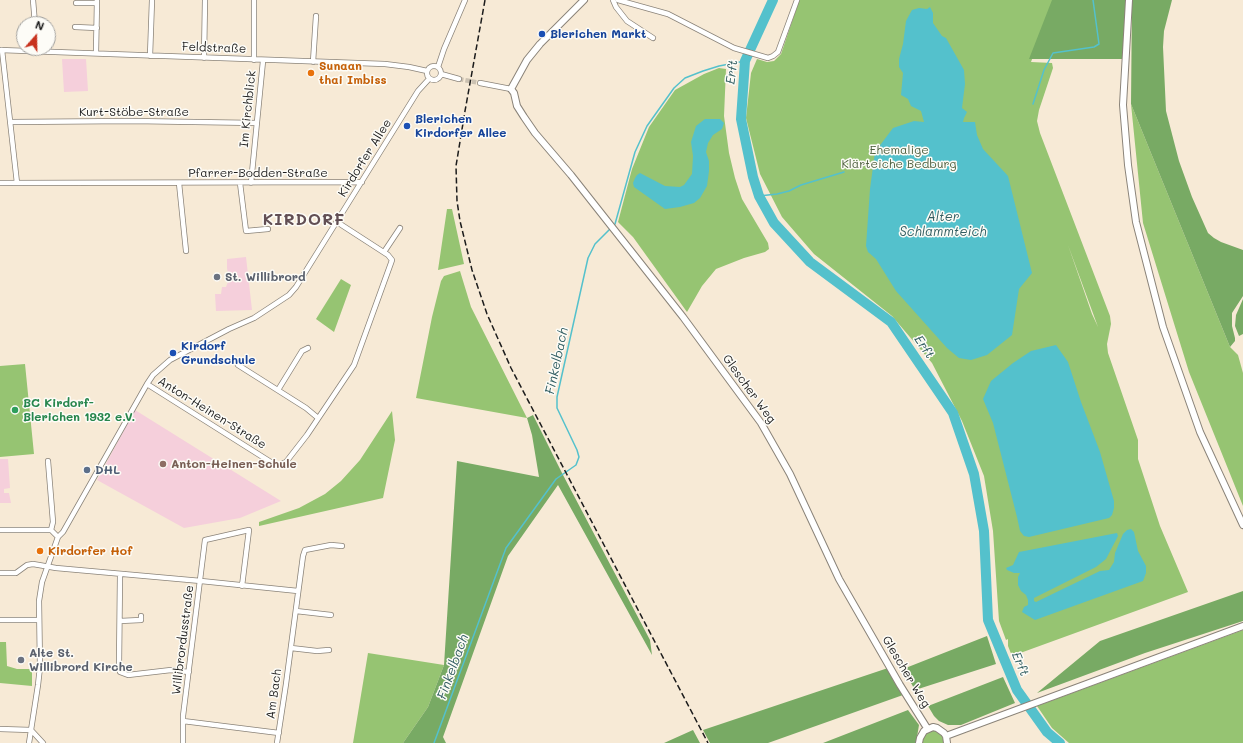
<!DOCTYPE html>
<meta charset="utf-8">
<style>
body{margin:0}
#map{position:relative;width:1243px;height:743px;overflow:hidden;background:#f7ead6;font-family:Mali,sans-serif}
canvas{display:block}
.north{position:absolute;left:16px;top:16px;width:40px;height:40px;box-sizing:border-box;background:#fdfcf7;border:1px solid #a3a29f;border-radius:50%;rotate:20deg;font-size:11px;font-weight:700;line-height:16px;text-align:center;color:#1c1c1c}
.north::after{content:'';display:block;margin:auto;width:14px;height:18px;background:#c8321e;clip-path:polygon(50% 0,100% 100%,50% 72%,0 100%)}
</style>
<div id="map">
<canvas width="1243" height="743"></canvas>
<div class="north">N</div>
</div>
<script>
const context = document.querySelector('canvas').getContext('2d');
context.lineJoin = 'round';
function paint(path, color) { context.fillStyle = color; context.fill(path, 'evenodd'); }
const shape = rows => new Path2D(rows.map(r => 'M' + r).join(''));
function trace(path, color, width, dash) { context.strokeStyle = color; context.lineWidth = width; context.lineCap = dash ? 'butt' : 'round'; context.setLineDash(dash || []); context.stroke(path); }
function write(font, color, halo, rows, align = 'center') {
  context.font = font + ' Mali,sans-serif'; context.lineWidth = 3; context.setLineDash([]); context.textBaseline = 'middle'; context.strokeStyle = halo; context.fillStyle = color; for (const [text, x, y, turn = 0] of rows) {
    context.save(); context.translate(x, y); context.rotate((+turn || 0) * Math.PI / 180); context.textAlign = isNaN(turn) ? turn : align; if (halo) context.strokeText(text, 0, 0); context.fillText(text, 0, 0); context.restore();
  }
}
paint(shape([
 [62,59,86,59,88,91,64,92],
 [246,257,252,310,216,311,215,294,221,294,222,287,226,287,229,279,227,268,227,259],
 [135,410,281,501,240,518,184,528,97,480],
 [0,459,8,459,10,488,4,489,4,493,9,493,11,503,0,503]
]), '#f5cfdb');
paint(shape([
 [797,0,1054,0,1031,62,1052,63,1053,68,1039,110,1037,121,1040,133,1110,316,1111,324,1107,344,1108,353,1138,440,1138,459,1160,526,1188,592,1012,656,1008,646,1008,639,1006,640,999,621,993,531,984,476,962,421,932,363,892,316,814,254,782,217,760,174,746,118,751,73,757,59,767,62,774,61,781,54,798,4],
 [1068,245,1098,327,1092,314],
 [719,68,726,69,724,116,729,153,735,178,742,199,768,243,769,249,765,252,744,258,716,269,702,286,687,312,633,237,618,222,632,169,649,127,675,90,704,74],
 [1131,104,1230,347,1238,355,1243,373,1243,506,1189,372,1143,223],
 [447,209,452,209,464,264,438,270],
 [460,271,471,307,527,418,416,398,432,317,441,281,444,276],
 [341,279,351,285,334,332,316,319],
 [25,364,34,454,0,457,0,366],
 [392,411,395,440,383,498,259,526,259,522,299,508,325,494,341,481,360,460],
 [1243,630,1243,743,1069,743,1052,728,1037,706],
 [0,642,6,642,7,666,17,669,32,669,32,686,0,683],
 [368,653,444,665,428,707,403,743,353,743],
 [932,730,938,731,942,735,944,743,923,743,923,738,926,733]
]), '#96c472');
paint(shape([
 [1052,0,1127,0,1126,59,1029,59],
 [1132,0,1172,0,1164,31,1163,47,1166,111,1179,161,1192,197,1208,233,1214,238,1221,242,1243,250,1243,296,1232,313,1232,326,1235,338,1235,341,1230,347,1131,104],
 [1243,299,1243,334,1239,336,1235,326,1236,315],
 [533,415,563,475,650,640,652,655,558,485,508,556,443,737,446,743,403,743,428,707,444,665,457,461,539,477,532,435,527,418],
 [1243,591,1243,621,1145,653,1037,693,1100,641],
 [987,636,996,664,915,690,903,669],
 [888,668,903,695,768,743,710,743,703,730],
 [1003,677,1015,703,961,725,948,725,939,721,934,716,928,706],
 [908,710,919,725,916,743,823,743],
 [693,730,700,743,664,743]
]), '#78aa64');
paint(shape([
 [930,7,933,13,933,23,942,36,946,38,964,70,965,84,962,108,967,112,964,118,963,122,975,122,977,135,983,149,1008,176,1032,273,1019,289,1012,335,987,355,971,360,959,358,947,348,896,291,876,259,868,252,866,246,870,189,875,152,893,128,914,121,924,122,921,111,911,106,908,99,901,95,903,73,899,67,899,59,903,44,906,21,912,10,919,8,927,9],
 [705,119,720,119,724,123,722,129,713,135,708,143,706,152,709,161,709,171,707,186,700,198,694,203,680,207,665,209,634,187,633,183,635,178,637,175,640,173,665,186,680,187,684,185,692,174,693,156,691,142,696,126],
 [1056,345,1068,362,1081,402,1100,452,1114,501,1114,508,1112,515,1109,518,1029,537,1024,536,1020,531,1017,517,993,423,983,399,991,381,1013,363,1031,351],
 [1131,529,1134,532,1138,551,1146,566,1146,573,1143,581,1035,620,1022,612,1024,607,1028,605,1028,600,1026,595,1021,591,1018,585,1018,577,1020,573,1014,573,1007,570,1006,568,1013,565,1019,552,1117,533,1118,536,1106,559,1096,567,1034,598,1034,601,1036,602,1100,571,1109,570,1114,562,1115,553,1123,534,1127,530]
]), '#54c1cc');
trace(shape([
 [1033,104,1044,70,1053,53,1094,47,1099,44,1093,0],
 [759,196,777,194,789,191,801,185,844,172],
 [613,226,615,224,635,152,647,126,674,88,685,78,703,71,719,66,745,61],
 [434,743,506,548,556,479,576,465,579,457,577,450,557,408,557,397,588,258,595,244,610,229]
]), '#54c1cc', 1.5);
trace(shape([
 [773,0,745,61,741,119,753,177,759,196,774,223,810,262,891,322,953,413,974,474,984,531,988,620,1017,690,1047,732,1060,743]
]), '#54c1cc', 10);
trace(shape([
 [459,79,480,83]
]), '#cbc1b1', 4.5, [4.5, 2]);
const street = shape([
 [33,0,35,24],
 [613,0,616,7,627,21,653,38],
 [618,0,668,14,734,48,768,58,773,56,778,52,797,0],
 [76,3,97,3],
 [75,27,97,28],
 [0,50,385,64,409,67,427,71],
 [2,50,17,183],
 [96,53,97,0],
 [150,56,152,0],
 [204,58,205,0],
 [254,60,254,0],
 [313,62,316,16],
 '427 73a7 7 0 1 1 14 0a7 7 0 1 1-14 0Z',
 [438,67,444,49,465,0],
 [441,74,459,79],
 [480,83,511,89],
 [11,122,132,121,257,123],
 [0,183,362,182],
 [179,183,186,251],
 [240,183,246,231,268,229],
 [251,183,263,61],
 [384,252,400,228],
 [238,365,306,408,318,418],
 [147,384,277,466,286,462,307,435,354,365,391,263,392,260,388,255,337,222],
 [278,390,302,351,308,348],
 [48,461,53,522,51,530,58,537],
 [0,530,51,530],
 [0,573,16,573,27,565,33,564,56,568,201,581,298,591],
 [120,575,119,666,120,672,128,675,171,670,189,672],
 [296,611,331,615],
 [0,620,39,620],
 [120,621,141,620,141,616],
 [291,648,317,651,329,650],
 [183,721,279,733],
 [0,729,31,730,43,743],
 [29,743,38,685,40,667,39,601,42,582,58,537,63,532,147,384,153,375,170,360,229,329,254,318,289,295,296,287,309,266,418,91,429,79],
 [183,743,183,716,205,540,249,530,242,586],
 [277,743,286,684,303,556,305,550,331,545,342,546]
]);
const secondary = shape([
 [584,0,540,44,527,60,511,89,514,93,517,106,524,117,535,133,571,175,683,317,761,423,790,474,839,579,900,685,927,728],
 [1129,0,1123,105,1128,165,1136,222,1163,327,1200,432,1243,525],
 [946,736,1243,626],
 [919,743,920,738,924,731,933,727,937,728,944,733,946,736,947,743]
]);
trace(street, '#8a8379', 6);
trace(secondary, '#8a8379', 8);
trace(street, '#fff', 4.5);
trace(secondary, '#fff', 6);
trace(shape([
 [485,0,465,111,456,166,457,201,460,221,472,270,487,314,511,368,708,743]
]), '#1c1c1c', 1.5, [6, 3]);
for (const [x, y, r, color] of [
 [542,34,4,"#1a4fb4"],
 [311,73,4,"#e8710a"],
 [407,126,4,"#1a4fb4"],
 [217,277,4,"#6b7280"],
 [173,353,4,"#1a4fb4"],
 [15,410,4,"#2e9e5b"],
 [163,464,4,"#8d6e63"],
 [87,470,4,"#5c6f8a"],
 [40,551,4,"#e8710a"],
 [21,660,4,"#6b7280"]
]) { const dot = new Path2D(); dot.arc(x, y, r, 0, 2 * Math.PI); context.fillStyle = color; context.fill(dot); trace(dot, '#fdfcf7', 1.5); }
write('bold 12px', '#164399', '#fdfcf7', [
 ["Blerichen Markt",550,34],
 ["Blerichen",415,119],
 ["Kirdorfer Allee",415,133],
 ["Kirdorf",181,346],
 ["Grundschule",181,360]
], 'left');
write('12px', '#1c1c1c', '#fdfcf7', [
 ["Feldstraße",214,48,2],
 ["Im Kirchblick",248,109,-84],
 ["Kurt-Stöbe-Straße",134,112],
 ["Kirdorfer Allee",365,158,-58],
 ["Pfarrer-Bodden-Straße",258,173],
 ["Glescher Weg",749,389,54],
 ["Anton-Heinen-Straße",212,413,32],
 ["Willibrordusstraße",183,640,-83],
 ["Glescher Weg",906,672,59],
 ["Am Bach",274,694,-82]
]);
write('bold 12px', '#c56008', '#fdfcf7', [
 ["Sunaan",319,66],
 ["thai Imbiss",319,80],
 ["Kirdorfer Hof",48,551]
], 'left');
write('12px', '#4d5f3e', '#fdfcf7', [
 ["Ehemalige",899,150],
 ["Klärteiche Bedburg",899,164]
]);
write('bold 12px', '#5b616d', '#fdfcf7', [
 ["St. Willibrord",225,277],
 ["Alte St.",29,653],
 ["Willibrord Kirche",29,667]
], 'left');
write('bold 12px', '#27864d', '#fdfcf7', [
 ["BC Kirdorf-",23,403],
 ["Blerichen 1932 e.V.",23,417]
], 'left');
write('bold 12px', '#785e54', '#fdfcf7', [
 ["Anton-Heinen-Schule",171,464]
], 'left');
write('bold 12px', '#4e5e75', '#fdfcf7', [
 ["DHL",95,470]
], 'left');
write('italic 13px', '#325e62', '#fdfcf7', [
 ["Erft",732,72,-83],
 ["Alter",943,217],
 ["Schlammteich",943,232],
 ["Erft",924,347,56],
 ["Finkelbach",557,361,-78],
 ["Erft",1020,664,67],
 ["Finkelbach",453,667,-70]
]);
context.letterSpacing = '1px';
write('bold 16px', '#624f54', '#fdfcf7', [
 ["KIRDORF",304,220]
]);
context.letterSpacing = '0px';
</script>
